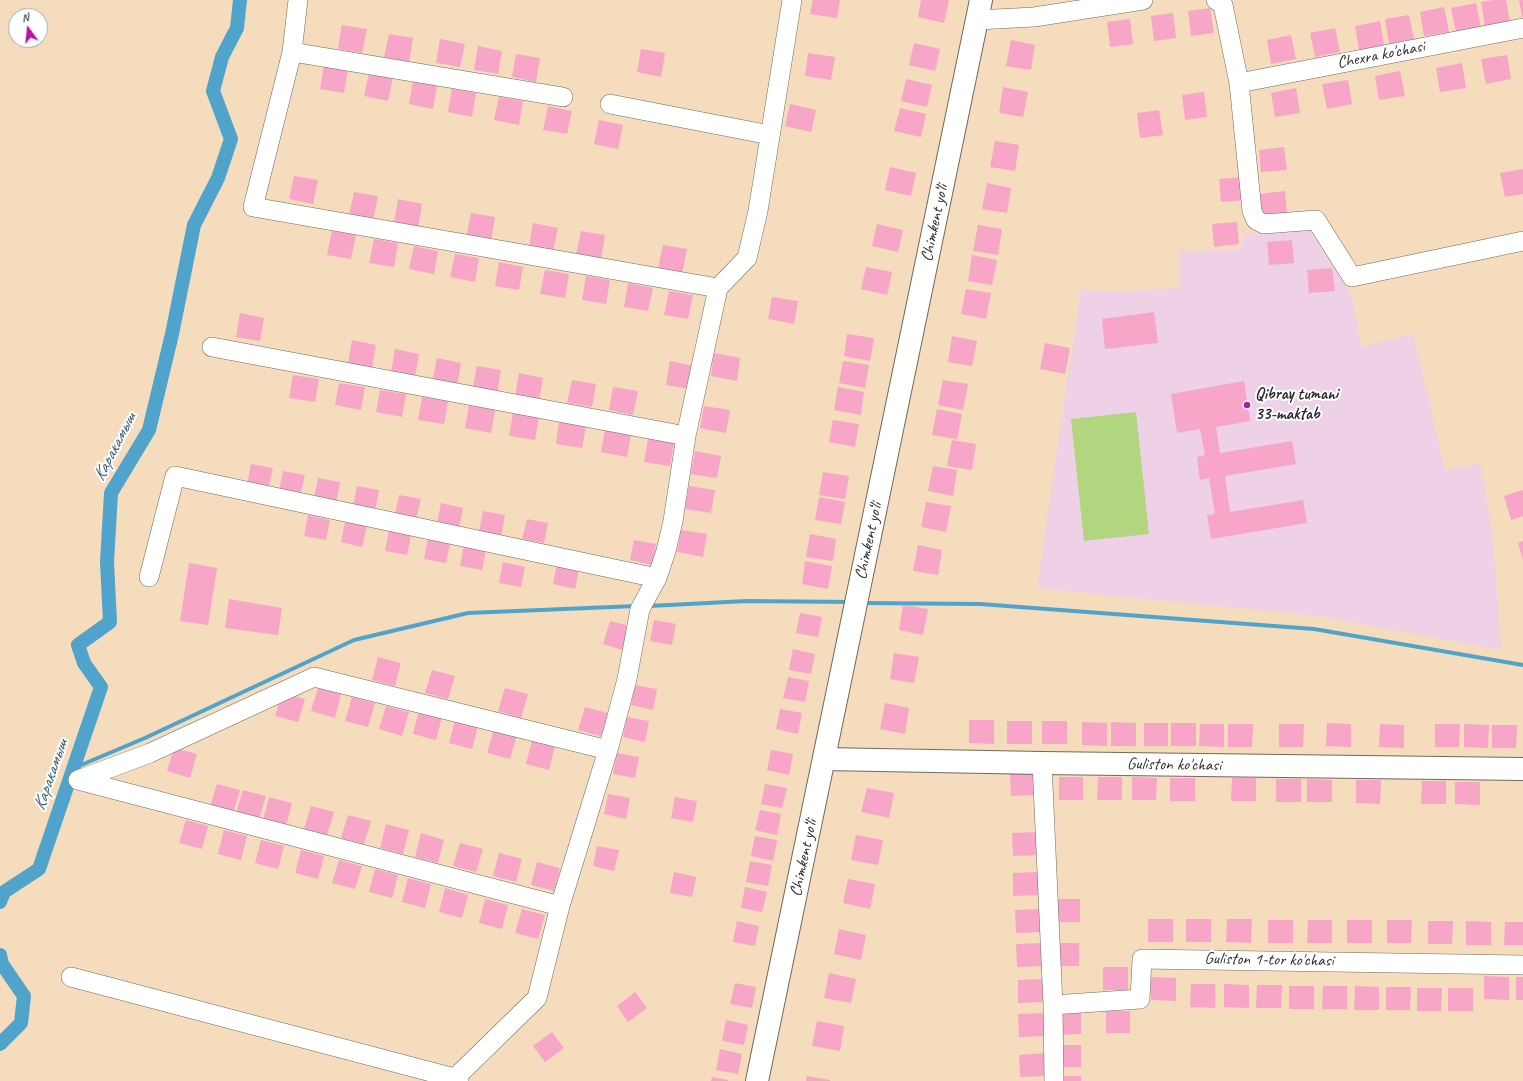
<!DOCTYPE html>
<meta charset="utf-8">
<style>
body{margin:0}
#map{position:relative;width:1523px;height:1081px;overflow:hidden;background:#f4dcbd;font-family:Caveat,sans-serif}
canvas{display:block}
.north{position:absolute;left:8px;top:8px;width:40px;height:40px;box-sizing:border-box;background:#fff;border:1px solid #aaa;border-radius:50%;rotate:345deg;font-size:11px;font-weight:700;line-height:16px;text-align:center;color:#2b2b2b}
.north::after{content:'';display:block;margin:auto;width:14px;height:18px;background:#b5179e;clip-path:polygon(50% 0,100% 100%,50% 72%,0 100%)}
</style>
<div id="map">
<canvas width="1523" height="1081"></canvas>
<div class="north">N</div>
</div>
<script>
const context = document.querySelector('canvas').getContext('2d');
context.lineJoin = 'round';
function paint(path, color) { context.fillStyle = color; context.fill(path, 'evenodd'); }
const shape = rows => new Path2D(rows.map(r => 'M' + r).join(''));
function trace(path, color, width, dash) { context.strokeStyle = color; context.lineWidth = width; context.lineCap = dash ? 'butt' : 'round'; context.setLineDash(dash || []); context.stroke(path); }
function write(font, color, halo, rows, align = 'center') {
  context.font = font + ' Caveat,sans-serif'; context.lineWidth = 4; context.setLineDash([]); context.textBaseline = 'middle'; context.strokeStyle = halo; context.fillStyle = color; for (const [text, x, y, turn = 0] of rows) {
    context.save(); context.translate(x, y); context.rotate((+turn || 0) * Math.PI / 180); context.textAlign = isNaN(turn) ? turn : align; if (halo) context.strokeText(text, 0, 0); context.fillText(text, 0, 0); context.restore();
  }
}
paint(shape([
 [1309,230,1352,296,1361,347,1413,334,1445,470,1480,464,1493,536,1501,650,1318,616,1037,588,1081,289,1113,292,1180,288,1180,251,1240,250,1244,234]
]), '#eed0e7');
paint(shape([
 [1136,412,1149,534,1084,541,1071,419]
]), '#b2d680');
trace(shape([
 [863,603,980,604,1314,629,1523,665],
 [649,606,747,601,850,602],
 [74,768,145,738,354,640,468,613,636,606]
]), '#50a4cc', 4);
trace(shape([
 [0,902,4,892,39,869,101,687,84,663,78,645,110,622,107,562,111,493,149,430,172,334,194,225,218,178,231,139,213,91,222,57,237,28,240,0],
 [0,955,2,964,24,996,21,1023,0,1044]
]), '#50a4cc', 14);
paint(shape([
 [813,0,840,0,837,18,810,14],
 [921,0,949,0,944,23,918,17],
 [1493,0,1506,0,1510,22,1485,27,1481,2],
 [1519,0,1523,0,1523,17,1522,17],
 [1476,3,1481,28,1456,32,1451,8],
 [1444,7,1449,32,1424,36,1420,12],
 [1210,8,1214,33,1191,36,1188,11],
 [1173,13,1176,38,1154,41,1151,16],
 [1409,15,1414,39,1389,44,1385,19],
 [1130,19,1133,44,1110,47,1107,22],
 [1380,21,1384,45,1359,50,1355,26],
 [342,25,367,29,362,53,338,49],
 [1335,28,1340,52,1315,57,1310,33],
 [389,34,413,38,409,62,384,57],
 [1291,35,1296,59,1271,64,1267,40],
 [440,39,465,44,460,67,436,63],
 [1011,40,1035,45,1031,70,1006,66],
 [914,43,940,49,935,71,909,65],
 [478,46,502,51,498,74,474,70],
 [641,49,665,53,661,77,637,72],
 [808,53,835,57,831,80,805,76],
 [516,54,540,58,536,82,512,77],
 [1507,55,1511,79,1486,84,1481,59],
 [1462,63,1466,88,1440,92,1436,68],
 [324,65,348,69,344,93,320,89],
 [1400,71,1405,96,1379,100,1375,76],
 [369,73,393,77,388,101,364,96],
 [906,79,932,85,927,107,901,101],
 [1348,80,1352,104,1327,109,1322,84],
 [413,81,437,85,433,109,409,104],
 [1003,87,1028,92,1023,117,999,113],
 [1296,88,1300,113,1275,117,1271,93],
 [452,89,476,93,472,117,448,112],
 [1204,92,1207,117,1185,120,1182,95],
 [499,97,523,101,519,125,494,120],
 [790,104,816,110,811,132,785,126],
 [548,106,572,111,567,134,543,130],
 [900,108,926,114,921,137,894,131],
 [1159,110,1163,135,1140,138,1137,113],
 [599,120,623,125,618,149,594,144],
 [995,141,1019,145,1015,171,990,167],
 [1284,147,1287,170,1261,172,1259,150],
 [890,167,916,173,911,196,885,190],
 [1523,169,1523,194,1505,197,1500,173],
 [294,176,318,180,313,204,289,199],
 [1244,177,1246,200,1221,202,1219,179],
 [987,183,1011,188,1007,213,982,209],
 [1285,191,1287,214,1262,217,1260,194],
 [354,192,378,196,373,220,349,215],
 [398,199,422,204,418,228,394,223],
 [471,213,495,217,491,241,466,237],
 [1237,222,1239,244,1214,247,1212,224],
 [533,223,558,228,553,251,529,247],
 [877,224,903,230,898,252,872,246],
 [978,225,1002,229,998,255,973,251],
 [332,231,356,235,351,259,327,255],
 [581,231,605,235,601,259,576,255],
 [374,239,398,243,394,267,369,263],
 [1292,240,1294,263,1269,265,1267,242],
 [663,245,687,249,682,273,658,268],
 [414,246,438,251,434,274,409,269],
 [455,254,479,258,475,282,450,277],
 [972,255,997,260,992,285,968,281],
 [499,262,523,267,519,290,495,286],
 [866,267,892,272,887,295,861,289],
 [1332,268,1335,291,1309,293,1307,270],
 [545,270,569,274,565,298,540,294],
 [586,276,610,280,606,304,582,300],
 [628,283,653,288,648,311,624,307],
 [966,289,991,293,986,319,961,314],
 [669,291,693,295,688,319,664,315],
 [772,297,798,301,794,324,768,319],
 [1154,312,1158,343,1105,349,1102,319],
 [240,313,264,318,260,341,236,337],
 [847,334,874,338,870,361,844,356],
 [952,336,977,341,972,366,948,362],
 [352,340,376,345,372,368,348,364],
 [1045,343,1070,348,1065,374,1040,369],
 [395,349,419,354,415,377,391,373],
 [714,353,740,358,737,381,711,376],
 [437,358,461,363,457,386,432,382],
 [670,361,694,366,690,389,666,385],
 [843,361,869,365,865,388,839,383],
 [477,366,501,370,497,394,472,390],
 [519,373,543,378,539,401,515,397],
 [293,375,319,379,315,402,289,398],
 [572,380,596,384,592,407,567,403],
 [943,380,968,384,963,410,938,405],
 [1244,381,1250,421,1216,427,1220,453,1292,441,1296,464,1225,476,1230,512,1303,500,1307,523,1211,539,1207,515,1215,514,1209,478,1200,480,1197,457,1205,455,1200,429,1177,433,1171,394],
 [339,383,365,387,361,410,335,405],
 [613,387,638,391,633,415,609,410],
 [838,387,864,392,861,415,834,410],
 [380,390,406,394,402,417,376,412],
 [422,397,448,401,444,424,418,420],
 [469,405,495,410,491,433,465,428],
 [704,406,730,410,726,433,700,428],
 [937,409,962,414,957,439,932,435],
 [513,413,539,417,535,440,509,436],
 [833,420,859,424,855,447,829,442],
 [559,421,586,425,582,448,556,444],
 [605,429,631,434,627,457,601,452],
 [648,439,674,443,670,466,644,462],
 [952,440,976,444,972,470,947,466],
 [695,451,721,456,717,478,691,474],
 [251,464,273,468,268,489,247,485],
 [933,466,957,470,953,496,928,491],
 [283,471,305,475,300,495,279,491],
 [823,472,849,476,845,499,819,495],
 [318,478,340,482,336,503,314,498],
 [357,486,379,490,375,511,353,506],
 [689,486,715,490,711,513,685,509],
 [1523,490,1523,516,1511,520,1504,496],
 [399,495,421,499,416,520,395,515],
 [819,497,845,502,841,524,815,520],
 [926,502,951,506,946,532,921,527],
 [441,503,463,508,459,528,437,524],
 [483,511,505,515,501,536,479,532],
 [308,515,330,520,326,540,304,536],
 [527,519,548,523,544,543,522,539],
 [345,522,367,526,362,547,341,542],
 [389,530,411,535,407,555,385,551],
 [681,530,707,534,703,557,677,552],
 [810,534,836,539,833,561,806,557],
 [428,538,450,543,446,563,424,559],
 [634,540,656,544,652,565,630,560],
 [1523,541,1523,560,1518,543],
 [464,545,486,549,482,570,460,566],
 [918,545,942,550,938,575,913,571],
 [805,561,832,566,828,589,802,584],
 [503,562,525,567,521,587,499,583],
 [189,563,217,568,208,625,180,621],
 [557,564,579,568,575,589,553,584],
 [229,599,282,608,278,635,225,628],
 [903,605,928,609,923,635,899,630],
 [800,613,822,617,818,637,796,633],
 [654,620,676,624,672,645,650,641],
 [610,621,633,627,626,651,603,644],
 [793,649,815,654,811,674,789,670],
 [894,653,919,657,914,683,890,679],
 [378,657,401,663,395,686,372,680],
 [432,670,455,676,448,699,425,693],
 [788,677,809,681,805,702,783,698],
 [635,685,657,689,653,710,631,705],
 [318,688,341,694,335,718,311,711],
 [505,688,528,694,521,718,498,711],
 [282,693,305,699,298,722,275,716],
 [352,697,375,703,368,727,345,721],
 [885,703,909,708,905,734,880,729],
 [386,706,409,712,402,736,379,729],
 [585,707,608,713,601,736,578,730],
 [780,709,802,713,798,734,776,729],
 [419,711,442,717,436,740,413,734],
 [627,717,649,721,645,742,623,737],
 [455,720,478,726,472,749,449,743],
 [969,720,994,720,994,744,969,743],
 [1007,721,1032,721,1032,744,1007,744],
 [1042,721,1067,721,1067,744,1042,744],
 [1082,722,1107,723,1107,746,1082,745],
 [1111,722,1136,723,1136,746,1111,746],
 [1144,723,1168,723,1168,746,1144,746],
 [1171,723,1196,723,1196,746,1171,746],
 [1327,723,1351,724,1351,747,1326,746],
 [1200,724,1224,724,1224,747,1199,746],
 [1228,724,1253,724,1252,747,1228,747],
 [1279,724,1304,724,1303,747,1279,747],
 [1380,724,1404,725,1404,748,1379,747],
 [1435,724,1460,724,1459,747,1435,747],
 [1464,724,1489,725,1488,748,1464,747],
 [1492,725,1517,725,1516,748,1492,748],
 [494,729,517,735,510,759,487,753],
 [532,740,555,746,549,770,526,764],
 [174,748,197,754,190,778,167,771],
 [771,750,793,754,789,775,767,770],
 [617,753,639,757,635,778,613,774],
 [1036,773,1037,795,1011,796,1010,774],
 [1059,777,1083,777,1083,800,1059,800],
 [1098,777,1122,777,1122,800,1097,800],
 [1132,777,1157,778,1156,800,1132,800],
 [1170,778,1195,778,1195,801,1170,801],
 [1232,778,1256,778,1256,801,1231,801],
 [1276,779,1301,779,1301,802,1276,802],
 [1307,779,1332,780,1332,802,1307,802],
 [1356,780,1381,780,1380,804,1356,803],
 [1422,781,1446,781,1446,804,1421,804],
 [1455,782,1480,782,1480,805,1455,804],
 [217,784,240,790,233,813,210,807],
 [765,784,787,788,782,808,761,804],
 [867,788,894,793,889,818,861,812],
 [243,790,266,796,259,819,236,813],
 [608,794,630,798,626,819,604,814],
 [269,797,292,803,286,826,263,820],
 [675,797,697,801,693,822,671,818],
 [311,806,334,812,327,835,304,829],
 [760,810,781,814,777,835,755,830],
 [348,815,371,821,364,844,341,838],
 [186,820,208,826,202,849,179,843],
 [386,824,409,830,403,854,380,848],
 [224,830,247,836,241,860,218,854],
 [1039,832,1040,855,1013,856,1012,833],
 [421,833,444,840,438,863,415,857],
 [856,835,883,840,878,865,851,860],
 [755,836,777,840,773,861,751,856],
 [261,840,284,846,278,869,255,863],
 [460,843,483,849,476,872,453,866],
 [597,846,619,850,614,871,593,866],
 [301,850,324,856,318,879,295,873],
 [499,853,522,859,516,882,493,876],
 [339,860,362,866,355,889,332,883],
 [750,861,772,865,768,886,746,882],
 [537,862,560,868,554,891,531,885],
 [375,869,398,875,392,898,369,892],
 [674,872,696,877,692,897,670,893],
 [1039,872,1040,895,1013,896,1013,873],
 [408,878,431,884,425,908,402,902],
 [848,879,875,884,870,909,843,903],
 [745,887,767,892,762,912,741,908],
 [445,888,468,895,462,918,439,912],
 [485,899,508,905,502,929,479,923],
 [1055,899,1080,899,1080,922,1055,922],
 [522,909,545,915,538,939,515,933],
 [1041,909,1042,932,1016,933,1015,910],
 [1148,919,1173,919,1173,942,1148,942],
 [1186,919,1211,919,1211,942,1186,942],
 [1227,919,1252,919,1251,943,1226,942],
 [1268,920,1293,920,1293,943,1268,943],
 [1308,920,1332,920,1332,943,1307,943],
 [1347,920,1372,920,1372,943,1347,943],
 [1387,920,1412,920,1411,943,1387,943],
 [737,921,759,926,755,946,733,942],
 [1428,921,1453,921,1452,944,1428,944],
 [1466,921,1491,922,1491,945,1466,945],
 [1505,922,1523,922,1523,945,1504,945],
 [839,929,866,935,861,960,834,954],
 [1043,943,1043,966,1017,967,1016,944],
 [1055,943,1079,943,1079,966,1054,966],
 [1103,967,1128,967,1128,990,1103,990],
 [829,973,856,979,851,1003,824,998],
 [1484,976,1509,977,1509,1000,1484,999],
 [1151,977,1176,978,1176,1001,1151,1000],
 [1516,977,1523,977,1523,1000,1516,1000],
 [1044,979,1045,1002,1018,1003,1018,980],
 [735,983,756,987,752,1008,730,1004],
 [1191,984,1215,984,1215,1008,1190,1007],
 [1224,984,1249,985,1249,1008,1224,1007],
 [1257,985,1282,985,1281,1008,1256,1008],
 [1289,986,1314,986,1314,1009,1289,1009],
 [1323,986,1347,986,1347,1009,1322,1009],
 [1355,986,1379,987,1379,1010,1354,1010],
 [1386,987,1411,987,1410,1010,1386,1010],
 [1417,988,1442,988,1441,1011,1417,1011],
 [1448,988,1473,988,1473,1011,1448,1011],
 [635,992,647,1008,628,1022,617,1006],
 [1106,1011,1130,1011,1130,1033,1106,1033],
 [1044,1013,1045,1036,1019,1037,1018,1014],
 [1057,1013,1081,1013,1081,1034,1057,1035],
 [726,1020,748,1025,744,1045,722,1041],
 [817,1021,844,1026,840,1051,812,1046],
 [552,1032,564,1048,545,1062,533,1046],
 [1057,1045,1081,1045,1081,1067,1058,1067],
 [720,1049,742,1054,738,1074,716,1070],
 [1045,1053,1046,1076,1020,1077,1019,1055],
 [807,1076,830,1080,830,1081,806,1081],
 [1057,1076,1081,1076,1081,1081,1057,1081],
 [712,1077,728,1080,728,1081,711,1081]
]), '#f7a6c8');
const minor = shape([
 [298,0,292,52,253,207,718,288],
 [1216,0,1223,5,1239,83,1252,211,1256,220,1264,224,1316,220,1352,277,1523,241],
 [977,20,1034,17,1143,0],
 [292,52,563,97],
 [1239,83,1523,28],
 [610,104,770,135],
 [212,347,686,436],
 [149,577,175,476,657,578],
 [1042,763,1053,1005,1054,1081],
 [78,780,150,753,314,677,608,750],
 [78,780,560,906],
 [71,977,454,1078,459,1081],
 [1053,1005,1140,999,1142,959,1523,965],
 [452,1081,537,998,560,906,608,750,627,679,640,609,657,578,666,551,673,521,686,436,718,288,747,258,758,211,792,0]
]);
const major = shape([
 [824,759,1042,763,1523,769]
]);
const highway = shape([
 [757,1081,981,0]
]);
trace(minor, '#71695e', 20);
trace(major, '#71695e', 24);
trace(highway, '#71695e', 24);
trace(minor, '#fff', 19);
trace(major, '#fff', 22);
trace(highway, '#fff', 22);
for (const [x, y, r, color] of [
 [1247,405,4,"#b5179e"]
]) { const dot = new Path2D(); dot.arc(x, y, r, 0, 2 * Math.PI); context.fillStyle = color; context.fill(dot); trace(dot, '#fff', 1.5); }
write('17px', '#2b2b2b', '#fff', [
 ["Chexra ko'chasi",1381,55,-11],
 ["Chimkent yo‘li",935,223,-78],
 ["Chimkent yo‘li",869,541,-78],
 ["Guliston ko'chasi",1174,765,1],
 ["Chimkent yo‘li",804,858,-78],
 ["Guliston 1-tor ko'chasi",1269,960,1]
]);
write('bold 17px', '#2b2b2b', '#fff', [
 ["Qibray tumani",1255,395],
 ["33-maktab",1255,415]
], 'left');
write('italic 18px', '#3c6173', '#fff', [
 ["Каракамыш",115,447,-63],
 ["Каракамыш",51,775,-71]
]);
</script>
